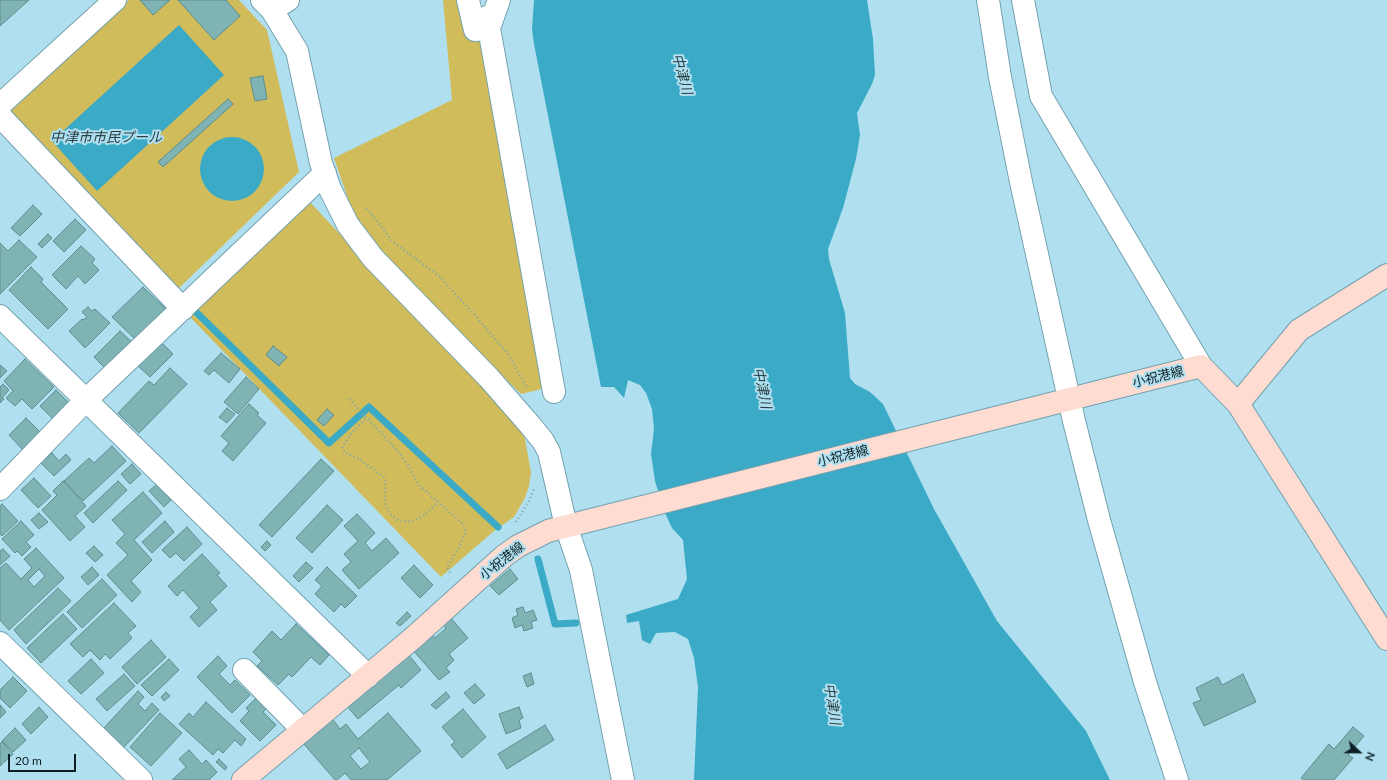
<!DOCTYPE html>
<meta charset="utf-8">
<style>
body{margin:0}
#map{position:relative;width:1387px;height:780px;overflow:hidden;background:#b0e0ef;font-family:Lato,sans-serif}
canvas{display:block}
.north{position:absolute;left:1339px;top:732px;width:40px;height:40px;-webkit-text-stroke:3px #b0e0ef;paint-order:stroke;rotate:112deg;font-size:11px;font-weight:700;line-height:16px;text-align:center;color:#0d2025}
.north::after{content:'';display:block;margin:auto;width:14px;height:18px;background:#0d2025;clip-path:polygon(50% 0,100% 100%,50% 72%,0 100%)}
.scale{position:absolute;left:8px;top:754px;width:68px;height:18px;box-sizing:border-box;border:2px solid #0d2025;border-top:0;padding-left:5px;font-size:12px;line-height:14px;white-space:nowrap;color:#0d2025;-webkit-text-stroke:3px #b0e0ef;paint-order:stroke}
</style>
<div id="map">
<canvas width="1387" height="780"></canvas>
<div class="north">N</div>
<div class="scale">20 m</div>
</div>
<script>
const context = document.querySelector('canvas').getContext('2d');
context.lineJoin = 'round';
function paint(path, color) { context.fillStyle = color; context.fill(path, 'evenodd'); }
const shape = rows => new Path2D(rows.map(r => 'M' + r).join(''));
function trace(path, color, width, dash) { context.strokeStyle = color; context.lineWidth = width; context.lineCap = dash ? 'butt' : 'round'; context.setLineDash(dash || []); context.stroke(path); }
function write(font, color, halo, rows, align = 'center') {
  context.font = font + ' Lato,"Noto Sans JP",sans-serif'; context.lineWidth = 4; context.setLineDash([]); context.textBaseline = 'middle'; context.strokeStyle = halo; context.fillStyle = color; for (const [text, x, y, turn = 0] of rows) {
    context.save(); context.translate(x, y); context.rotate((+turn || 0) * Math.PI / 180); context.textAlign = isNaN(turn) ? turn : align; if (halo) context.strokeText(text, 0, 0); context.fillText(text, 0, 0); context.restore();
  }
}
paint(shape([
 [129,0,239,0,267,30,299,172,179,288,4,113],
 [443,0,462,0,481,37,550,387,521,394,449,324,376,246,354,216,334,158,452,100],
 [307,199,523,429,531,472,529,486,525,498,514,517,494,531,441,577,189,316]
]), '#d0bc5a');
paint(shape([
 [534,0,867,0,873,39,875,75,872,84,857,113,860,135,856,159,843,208,828,249,829,259,845,313,850,378,855,384,870,392,883,404,934,509,997,621,1086,731,1110,780,694,780,698,687,694,658,688,639,675,632,656,633,650,644,642,640,639,621,627,623,626,615,678,599,687,579,683,540,672,528,665,513,655,481,651,454,654,429,652,409,646,393,640,385,628,380,624,398,614,387,601,387,534,44,532,29],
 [179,25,224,75,97,191,52,141],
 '200 169a32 32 0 1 1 64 0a32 32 0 1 1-64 0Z'
]), '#3aaac7');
trace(shape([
 [196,312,329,443,369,407,498,527],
 [538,559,555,624,576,623]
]), '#3aaac7', 7);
const building = shape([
 [0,0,29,0,0,26,0,0],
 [140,0,170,0,153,15,140,0],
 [178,0,226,0,240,16,214,40,178,0],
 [263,76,267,99,255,101,250,78,263,76],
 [228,99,233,104,163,167,158,162,228,99],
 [33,205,42,214,20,236,11,228,33,205],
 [75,219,86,230,64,252,53,241,75,219],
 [48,234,52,238,42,248,38,244,48,234],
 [19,240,37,257,0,294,0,243,8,251,19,240],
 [81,246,95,259,92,263,99,270,85,284,78,276,66,289,52,275,81,246],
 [31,267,43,279,41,282,68,309,48,329,9,290,31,267],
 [143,287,166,309,136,340,112,317,143,287],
 [88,307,92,311,95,309,110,323,85,348,69,331,82,319,83,320,87,317,82,312,88,307],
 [120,331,133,343,107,370,94,357,120,331],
 [161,342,173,354,150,377,138,366,161,342],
 [273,346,287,357,279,366,266,355,273,346],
 [221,353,240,369,229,383,214,370,209,375,204,371,221,353],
 [25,359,54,387,32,409,22,399,15,406,6,398,13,391,4,381,25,359],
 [0,365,7,371,0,378,0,365],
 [170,368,187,384,139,433,118,413,149,381,154,385,170,368],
 [246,377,259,389,238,414,224,402,246,377],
 [3,384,9,390,2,398,4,399,0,403,0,387,3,384],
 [56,390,69,403,53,419,40,406,56,390],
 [249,404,259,413,257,415,266,423,233,461,222,451,229,443,221,436,249,404],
 [227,408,235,414,227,423,219,417,227,408],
 [327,409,334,415,324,426,317,420,327,409],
 [26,418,40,432,23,450,9,435,26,418],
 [112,446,126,461,83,501,64,481,89,458,94,463,112,446],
 [52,453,59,461,66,454,71,460,54,476,41,463,52,453],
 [321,459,334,471,272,537,259,525,321,459],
 [132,464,141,474,130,484,121,474,132,464],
 [34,478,51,496,38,508,21,490,34,478],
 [63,481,86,506,75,516,85,527,70,541,42,510,57,495,53,491,63,481],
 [118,481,127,490,93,523,84,513,118,481],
 [156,485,171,500,164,507,149,491,156,485],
 [143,492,162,513,134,540,152,560,131,581,141,592,132,602,107,575,128,555,116,543,125,534,112,520,143,492],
 [2,504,18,521,2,536,0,534,0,506,2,504],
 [327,505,343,520,312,553,296,538,327,505],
 [39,513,48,522,39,529,31,520,39,513],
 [357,514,375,533,365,543,372,551,386,538,399,553,359,589,342,570,351,562,344,554,358,541,344,526,357,514],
 [21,521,34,535,26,542,31,547,22,556,17,551,15,553,2,539,21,521],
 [165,521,174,532,152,553,142,542,165,521],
 [187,527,202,544,184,561,176,553,170,558,162,550,187,527],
 [267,541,271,545,265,551,261,547,267,541],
 [94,546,103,555,95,562,86,553,94,546],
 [36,548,64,578,9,630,0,620,0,568,6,563,21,579,32,568,24,559,36,548],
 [39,569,45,576,34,587,28,580,39,569],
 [3,549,10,556,0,565,0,551,3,549],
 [202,554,220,573,217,575,227,586,210,602,217,610,199,627,190,617,199,608,183,590,177,596,168,586,202,554],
 [306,562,313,568,299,582,293,576,306,562],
 [414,565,433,585,420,598,401,578,414,565],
 [92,567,99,575,88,585,81,577,92,567],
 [327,567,357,596,345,608,341,604,334,612,315,594,322,586,315,580,327,567],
 [510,569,518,579,499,595,490,586,510,569],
 [102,579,117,595,82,628,67,612,102,579],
 [58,588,71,601,26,644,14,630,58,588],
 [114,603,136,626,128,633,132,638,110,659,105,654,100,660,90,650,83,657,70,644,114,603],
 [523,607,525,613,533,610,537,620,531,622,533,628,524,631,522,625,515,628,512,618,518,615,516,609,523,607],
 [407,612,411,616,400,626,396,623,407,612],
 [63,614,77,629,41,663,27,648,63,614],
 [450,617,468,638,449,654,454,660,446,668,450,672,439,680,412,649,431,633,435,638,446,628,442,623,450,617],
 [296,624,329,655,320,665,311,657,292,677,289,674,278,685,257,666,262,661,253,652,272,631,281,640,296,624],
 [151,640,166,657,137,684,122,667,151,640],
 [407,653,421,670,401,688,399,685,358,719,346,705,407,653],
 [218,656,227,666,219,674,230,685,235,680,250,695,232,713,197,677,218,656],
 [91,659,104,673,81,694,68,681,91,659],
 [169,659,179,670,152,696,141,685,169,659],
 [531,673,534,684,527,687,523,676,531,673],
 [124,674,135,686,107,711,96,699,124,674],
 [1243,674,1256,702,1204,726,1193,703,1201,700,1196,688,1218,677,1222,685,1243,674],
 [13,677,27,691,10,708,0,698,0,690,13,677],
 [475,684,485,695,474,704,464,693,475,684],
 [138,691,144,697,138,704,145,711,152,703,159,710,123,748,103,729,138,691],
 [166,692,170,696,164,701,161,697,166,692],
 [446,692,450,697,436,709,431,705,446,692],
 [259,695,269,706,263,712,276,725,260,741,240,721,249,711,246,708,259,695],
 [206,702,246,739,241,746,235,740,223,753,218,749,213,755,179,724,189,713,193,717,206,702],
 [0,705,6,712,0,718,0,705],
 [39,707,48,717,31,734,22,724,39,707],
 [519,707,523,718,519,720,521,728,506,734,499,714,519,707],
 [463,709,486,737,462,758,451,745,455,742,442,727,463,709],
 [160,713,182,733,151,766,130,747,160,713],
 [388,713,421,751,387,780,351,780,345,773,337,780,335,780,303,743,332,718,340,729,346,724,358,739,388,713],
 [359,748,370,762,361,769,350,756,359,748],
 [545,725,554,740,507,769,498,754,545,725],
 [1353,727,1364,736,1348,755,1353,758,1334,780,1304,780,1301,778,1329,744,1334,749,1353,727],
 [15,728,26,740,13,752,2,741,15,728],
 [2,742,13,754,0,766,0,744,2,742],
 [189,750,202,764,206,760,217,772,209,780,172,780,186,767,179,759,189,750],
 [219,759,227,767,225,770,216,762,219,759]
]);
paint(building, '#80b3b4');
trace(building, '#5c8e8f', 1);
const street = shape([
 [262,0,272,10,297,51,321,163,330,189,348,225,373,258,489,378,530,425,543,441,549,452,566,526,581,570,623,780],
 [468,0,475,30,489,28,487,17],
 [499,0,489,28,554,392],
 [988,0,1000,77,1021,182,1074,421,1099,520,1145,682,1177,780],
 [1023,0,1041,96,1201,366],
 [272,10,288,0],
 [0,105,115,0],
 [0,116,183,309],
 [0,316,368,676],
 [0,489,86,400,325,173],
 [0,643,141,780],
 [244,670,303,730]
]);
const secondary = shape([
 [1238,404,1299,330,1387,275],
 [243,780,413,638,504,556,518,546,548,531,1201,366,1238,404,1387,639]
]);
trace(street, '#73a1af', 24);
trace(secondary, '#73a1af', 24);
trace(shape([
 [367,208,393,242,439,276,472,312,508,354,526,386],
 [349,399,394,447,408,465,419,485,463,524,466,531,459,547,447,567,451,574],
 [365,419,350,435,342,448,346,453,361,460,385,478,385,501,389,513,398,520,410,522,423,516,438,502],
 [516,522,530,499,534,488]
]), '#7fa6b2', 2.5, [1, 3]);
trace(street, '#fff', 22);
trace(secondary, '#fedcd1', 22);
write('13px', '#0d2025', '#b0e0ef', [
 ["小祝港線",1158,377,-14],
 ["小祝港線",843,456,-14],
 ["小祝港線",502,561,-38]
]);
write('italic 14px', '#273f46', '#b0e0ef', [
 ["中津川",682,74,75],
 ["中津市市民プール",106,137],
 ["中津川",762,388,78],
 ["中津川",832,704,81]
]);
</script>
